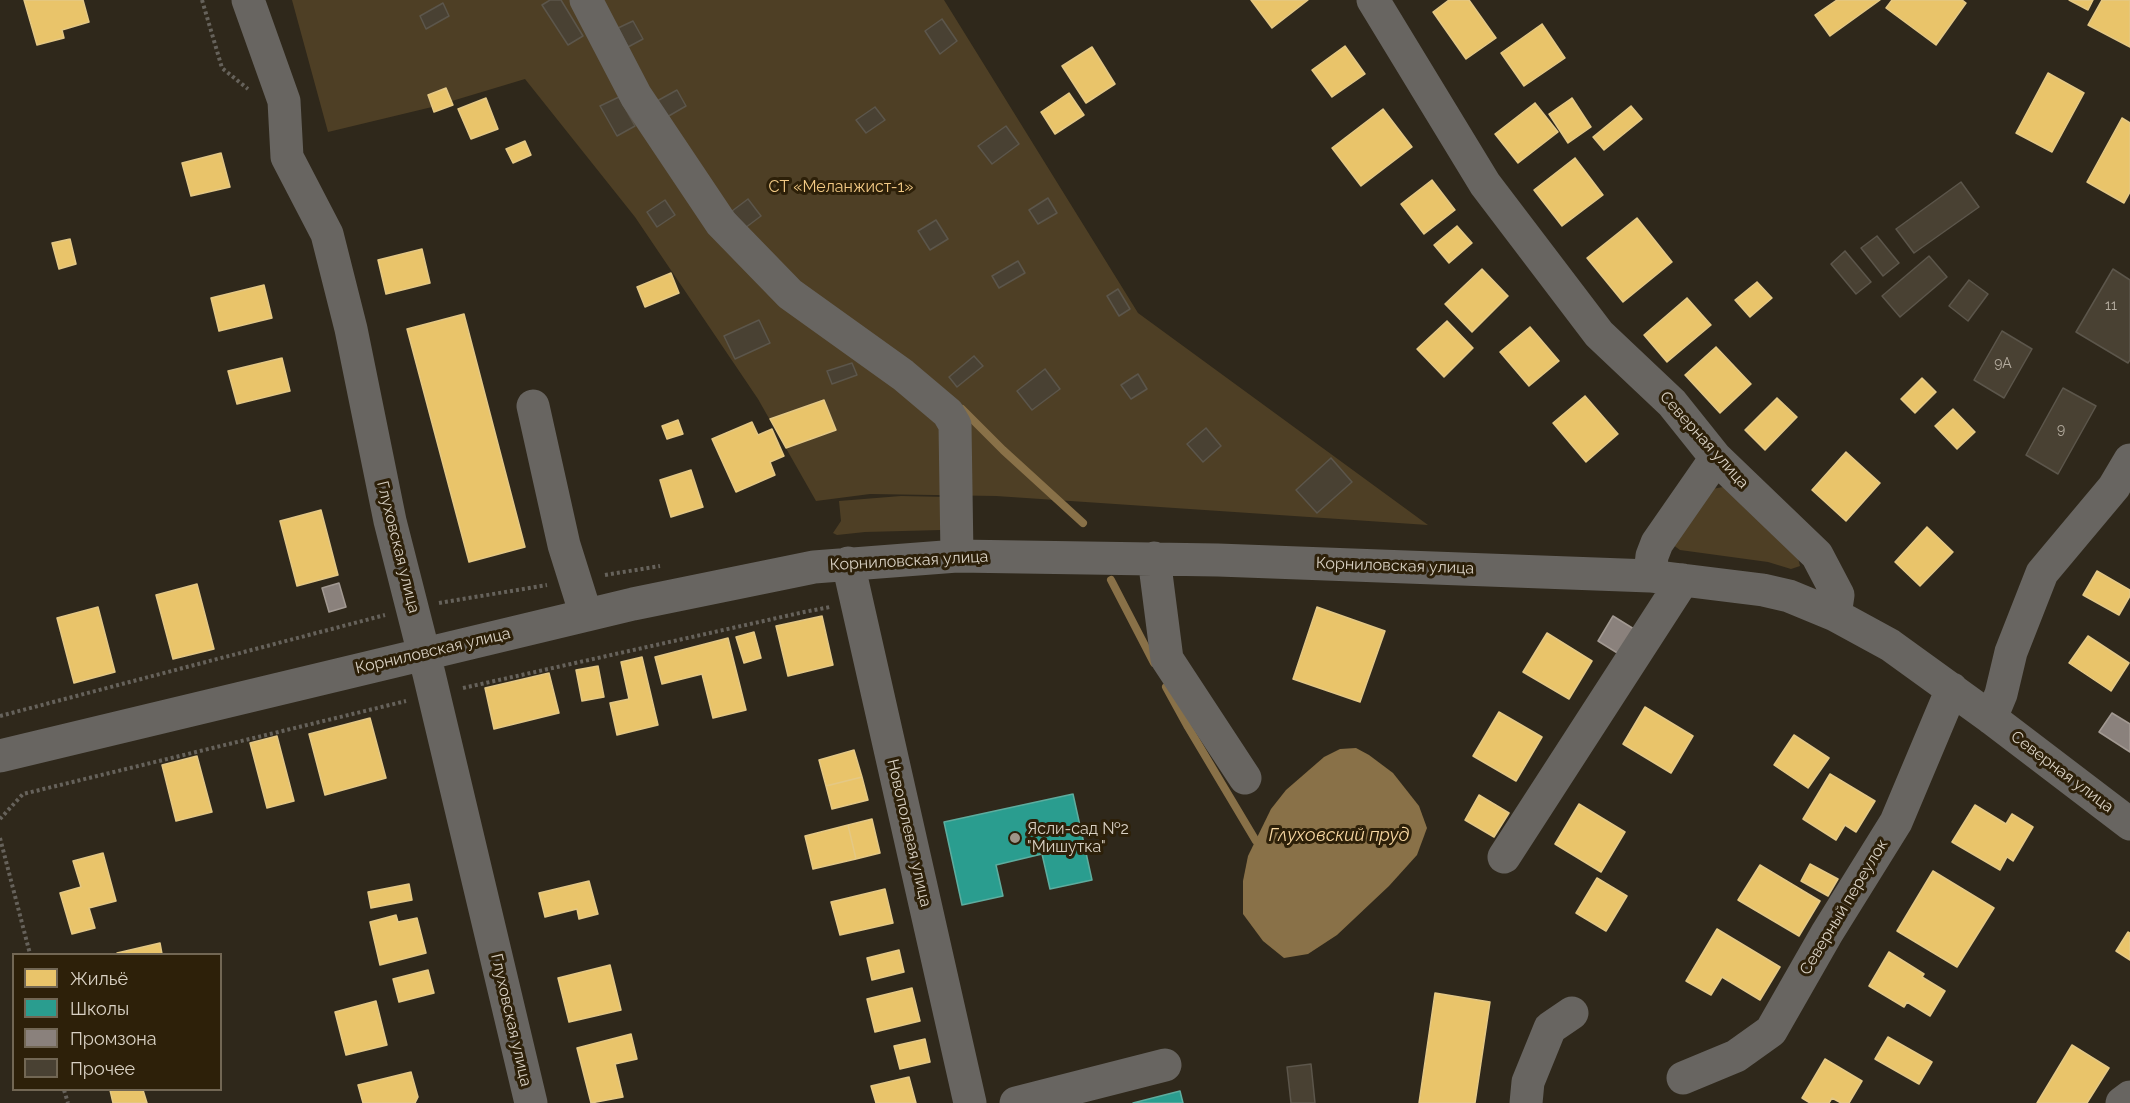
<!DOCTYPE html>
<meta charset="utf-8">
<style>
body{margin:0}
#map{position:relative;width:2130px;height:1103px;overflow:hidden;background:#2f281b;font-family:Raleway,sans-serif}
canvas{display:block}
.legend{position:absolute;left:12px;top:953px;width:210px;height:138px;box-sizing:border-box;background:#2d2009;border:2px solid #726754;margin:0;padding:8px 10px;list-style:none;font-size:18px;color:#d9d1c4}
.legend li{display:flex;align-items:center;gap:12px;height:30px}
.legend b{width:30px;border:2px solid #726754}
</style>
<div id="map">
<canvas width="2130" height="1103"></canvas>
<ul class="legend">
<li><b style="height:16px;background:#e9c46a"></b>Жильё</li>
<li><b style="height:16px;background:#2a9d8f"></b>Школы</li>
<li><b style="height:16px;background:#8a817c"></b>Промзона</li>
<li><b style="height:16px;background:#494133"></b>Прочее</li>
</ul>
</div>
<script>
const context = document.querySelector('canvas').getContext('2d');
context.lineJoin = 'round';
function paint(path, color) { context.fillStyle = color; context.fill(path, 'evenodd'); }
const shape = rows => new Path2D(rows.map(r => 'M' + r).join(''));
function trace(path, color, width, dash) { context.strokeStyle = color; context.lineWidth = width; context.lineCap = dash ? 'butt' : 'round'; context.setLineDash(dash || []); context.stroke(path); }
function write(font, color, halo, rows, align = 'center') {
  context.font = font + ' Raleway,sans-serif'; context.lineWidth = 6; context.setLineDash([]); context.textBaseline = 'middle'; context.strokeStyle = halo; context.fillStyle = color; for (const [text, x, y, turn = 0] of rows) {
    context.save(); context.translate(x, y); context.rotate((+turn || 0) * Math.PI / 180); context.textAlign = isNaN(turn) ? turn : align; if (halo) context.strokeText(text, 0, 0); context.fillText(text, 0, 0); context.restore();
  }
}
paint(shape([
 [292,0,944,0,1138,313,1428,525,996,496,870,494,816,501,758,399,635,217,525,79,432,107,328,132],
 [1723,487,1798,558,1800,566,1791,569,1768,562,1680,550,1673,545,1712,489],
 [901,496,948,497,941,530,865,532,837,535,833,533,841,521,839,501]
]), '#4e3f25');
paint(shape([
 [1356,748,1369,755,1393,773,1419,806,1427,828,1417,855,1389,886,1337,935,1308,954,1284,958,1263,941,1243,914,1243,881,1248,856,1271,809,1286,790,1324,757,1340,749]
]), '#897148');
const homes = shape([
 [24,0,83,0,89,22,62,30,64,38,37,45,24,0],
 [1251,0,1308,0,1272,28,1251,0],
 [1449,0,1469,0,1496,38,1466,59,1433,12,1449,0],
 [1837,0,1880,0,1830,36,1815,15,1837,0],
 [1892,0,1962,0,1966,3,1936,45,1886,8,1892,0],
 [2069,0,2093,0,2088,10,2069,0],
 [2102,0,2130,0,2130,47,2088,25,2102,0],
 [1542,24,1565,58,1524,86,1501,53,1542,24],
 [1345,46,1365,74,1332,97,1312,70,1345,46],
 [1092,47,1115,84,1086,103,1062,66,1092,47],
 [2048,73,2084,93,2052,152,2016,133,2048,73],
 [446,88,453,105,434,112,428,95,446,88],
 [1069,93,1084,115,1055,134,1041,112,1069,93],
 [486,98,498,129,471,139,458,109,486,98],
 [1572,98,1591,127,1568,143,1549,114,1572,98],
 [1535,103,1558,132,1518,163,1495,134,1535,103],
 [1631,106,1642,119,1604,150,1593,137,1631,106],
 [1383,109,1412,147,1361,186,1332,148,1383,109],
 [2122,118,2130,123,2130,192,2124,203,2087,182,2122,118],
 [525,141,531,155,513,163,506,149,525,141],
 [221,153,230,187,191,196,182,163,221,153],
 [1575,158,1603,195,1562,226,1534,190,1575,158],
 [1432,180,1455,210,1424,234,1401,204,1432,180],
 [1637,218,1672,262,1623,302,1587,258,1637,218],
 [1457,226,1472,243,1449,263,1434,245,1457,226],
 [70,239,76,264,59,269,52,243,70,239],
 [422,249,430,283,386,294,378,260,422,249],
 [1482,269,1508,296,1472,332,1445,304,1482,269],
 [671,273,679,293,645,307,637,287,671,273],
 [1757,282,1772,298,1750,317,1735,300,1757,282],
 [264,285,272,318,219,331,211,298,264,285],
 [1687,298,1711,325,1667,362,1644,335,1687,298],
 [464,314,525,547,469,562,407,329,464,314],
 [1447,321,1473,348,1444,377,1417,349,1447,321],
 [1530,327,1559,361,1529,386,1500,352,1530,327],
 [1716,347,1751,384,1720,413,1685,375,1716,347],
 [282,358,290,391,237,404,228,371,282,358],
 [1922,378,1936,392,1915,413,1901,399,1922,378],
 [1585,396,1618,434,1586,462,1553,423,1585,396],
 [1777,398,1797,417,1765,450,1745,430,1777,398],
 [824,400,836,430,786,448,770,419,824,400],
 [1953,409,1975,432,1957,449,1935,426,1953,409],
 [678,420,683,434,667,439,662,426,678,420],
 [752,422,758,435,772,429,784,456,770,462,775,475,736,492,712,439,752,422],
 [1846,452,1880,483,1846,521,1812,490,1846,452],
 [691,470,703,507,671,517,660,480,691,470],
 [321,510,338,575,297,586,280,521,321,510],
 [1927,527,1953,552,1920,586,1895,562,1927,527],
 [2097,571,2130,590,2130,596,2119,615,2083,595,2097,571],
 [197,584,214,649,173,659,156,595,197,584],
 [98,607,115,672,74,683,57,618,98,607],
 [1317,607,1385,631,1360,702,1293,679,1317,607],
 [822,616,833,665,788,676,776,626,822,616],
 [754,632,761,658,744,663,736,637,754,632],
 [1547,633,1592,661,1569,699,1523,672,1547,633],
 [2088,636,2129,663,2111,691,2069,663,2088,636],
 [728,638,746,710,713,718,702,674,662,684,655,657,728,638],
 [642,657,658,725,617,735,610,703,629,699,621,662,642,657],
 [598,666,604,697,582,701,576,670,598,666],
 [549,673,559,713,494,729,485,688,549,673],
 [1645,707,1693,736,1671,773,1623,744,1645,707],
 [1499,712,1542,737,1516,781,1473,756,1499,712],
 [370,718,386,778,325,795,309,734,370,718],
 [1794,735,1829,758,1808,788,1774,765,1794,735],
 [277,736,294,801,267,808,250,743,277,736],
 [854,750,862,777,826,786,819,760,854,750],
 [197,756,212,812,176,821,162,765,197,756],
 [1830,774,1875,801,1856,832,1845,825,1836,840,1803,819,1830,774],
 [862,777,868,800,832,809,826,786,862,777],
 [1479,795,1509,813,1494,837,1465,820,1479,795],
 [1579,804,1625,832,1601,872,1555,844,1579,804],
 [1975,805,2006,824,2012,814,2033,827,2013,861,2007,857,2000,870,1952,842,1975,805],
 [872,819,880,853,856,859,848,825,872,819],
 [848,825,856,859,813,869,805,836,848,825],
 [103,853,116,901,89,908,95,928,72,934,60,893,81,887,73,861,103,853],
 [1810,864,1838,879,1828,896,1801,881,1810,864],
 [1760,865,1820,901,1799,936,1738,900,1760,865],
 [1933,871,1994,908,1957,967,1897,931,1933,871],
 [1597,878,1627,896,1606,931,1576,913,1597,878],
 [589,881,598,914,579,919,577,909,545,917,539,893,589,881],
 [409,884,412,900,371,908,368,892,409,884],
 [885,889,893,923,840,935,831,902,885,889],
 [396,915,398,922,417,918,426,953,380,965,370,922,396,915],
 [1717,929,1780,967,1760,1000,1722,977,1711,995,1686,981,1717,929],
 [2128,932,2130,933,2130,960,2116,951,2128,932],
 [160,943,162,954,117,954,117,953,160,943],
 [899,950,904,972,872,980,867,958,899,950],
 [1889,952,1924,974,1922,977,1945,991,1930,1016,1907,1002,1904,1007,1869,986,1889,952],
 [610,965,621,1010,569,1022,558,978,610,965],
 [428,970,434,993,399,1002,393,979,428,970],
 [912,988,920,1021,875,1032,867,999,912,988],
 [1435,993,1490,1002,1475,1103,1419,1103,1435,993],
 [376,1001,387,1045,346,1055,335,1012,376,1001],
 [631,1034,637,1059,615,1064,623,1097,591,1103,577,1048,631,1034],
 [1888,1037,1932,1062,1919,1084,1875,1059,1888,1037],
 [925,1039,930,1062,900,1069,894,1046,925,1039],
 [2072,1045,2109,1068,2087,1103,2037,1103,2072,1045],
 [1825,1059,1862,1081,1849,1103,1841,1103,1832,1098,1829,1103,1810,1103,1802,1098,1825,1059],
 [411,1072,418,1097,415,1103,363,1103,358,1085,411,1072],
 [909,1077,916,1103,876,1103,871,1086,909,1077],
 [110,1090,143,1090,147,1103,113,1103,110,1090]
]);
paint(homes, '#e9c46a');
trace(homes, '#e4c885', 1.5);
const schools = shape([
 [1073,794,1092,880,1050,889,1042,854,996,865,1003,896,962,905,944,822,1073,794],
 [1180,1091,1183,1103,1133,1103,1180,1091]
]);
paint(schools, '#2a9d8f');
trace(schools, '#5ead9f', 1.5);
const industry = shape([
 [339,583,346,607,329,612,322,588,339,583],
 [1613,616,1634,629,1619,654,1598,641,1613,616],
 [2112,713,2130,724,2130,752,2099,732,2112,713]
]);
paint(industry, '#8a817c');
trace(industry, '#a29992', 1.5);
trace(shape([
 [962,409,1003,450,1083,523],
 [1111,580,1154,663],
 [1166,687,1188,727,1256,841]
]), '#897148', 8);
const building = shape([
 [550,0,561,0,583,36,568,45,542,5,550,0],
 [443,3,449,16,426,29,420,16,443,3],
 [942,19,957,41,940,54,925,31,942,19],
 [633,21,643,39,628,47,618,28,633,21],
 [677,90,686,106,667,117,657,101,677,90],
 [619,97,635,126,617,136,600,106,619,97],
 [875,107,885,120,866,133,856,120,875,107],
 [1006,126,1019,144,992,164,978,146,1006,126],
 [1961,182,1979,207,1914,253,1896,229,1961,182],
 [1048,198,1057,213,1038,224,1029,210,1048,198],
 [748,199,761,216,745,228,732,211,748,199],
 [665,200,675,215,657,227,647,212,665,200],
 [936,220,948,239,930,250,918,231,936,220],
 [1877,236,1899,263,1883,276,1861,248,1877,236],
 [1845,251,1871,282,1856,294,1831,264,1845,251],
 [1929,256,1947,277,1900,317,1882,296,1929,256],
 [1018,261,1025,273,999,288,992,276,1018,261],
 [2113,269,2130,280,2130,360,2128,363,2076,332,2113,269],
 [1969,280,1988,294,1968,321,1949,306,1969,280],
 [1118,289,1130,309,1119,316,1107,296,1118,289],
 [759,320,770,343,735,359,724,336,759,320],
 [2002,331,2032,349,2004,398,1974,380,2002,331],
 [974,356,983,366,957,387,949,377,974,356],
 [852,363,857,375,832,384,827,371,852,363],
 [1045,369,1060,389,1032,410,1017,391,1045,369],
 [1138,374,1147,389,1131,399,1121,385,1138,374],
 [2063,388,2096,406,2058,474,2026,455,2063,388],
 [1206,428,1221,446,1203,462,1187,444,1206,428],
 [1331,458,1352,482,1317,513,1296,490,1331,458],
 [1311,1064,1315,1103,1291,1103,1287,1067,1311,1064]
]);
paint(building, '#494133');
trace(building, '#5c564b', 1.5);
trace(shape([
 [202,0,222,68,248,89],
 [605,575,660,566],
 [439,603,547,585],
 [463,688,804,612,830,607],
 [0,716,385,615],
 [0,819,23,794,406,701],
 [0,838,30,954],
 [64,1090,68,1103]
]), '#66625b', 4, [3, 3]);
trace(shape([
 [248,0,284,101,287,157,327,234,351,329,390,521,429,674,531,1103],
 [586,0,636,96,721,223,790,294,903,375,948,413,955,425,957,556],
 [1373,0,1485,184,1599,334,1672,403,1716,458,1817,555,1838,595,1835,615],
 [533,406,564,545,586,615],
 [1154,558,1167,659,1245,778],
 [848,563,970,1103],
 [1650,576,1652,556,1657,543,1716,458],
 [1991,718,2001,694,2011,652,2042,573,2114,487,2130,460],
 [0,756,633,604,814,567,957,556,1218,560,1650,576,1763,590,1789,596,1835,615,1890,645,1991,718,2130,824],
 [1504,857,1683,580],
 [1683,1078,1736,1056,1771,1031,1827,933,1896,822,1952,689],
 [1016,1103,1165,1065],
 [1526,1103,1528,1082,1550,1028,1572,1013],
 [2122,1103,2130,1097]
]), '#686561', 33);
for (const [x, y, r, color] of [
 [1015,838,6,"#9e9689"]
]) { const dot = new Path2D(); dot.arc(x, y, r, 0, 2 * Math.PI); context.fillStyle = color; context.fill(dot); trace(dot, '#2d2009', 2); }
write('14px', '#b5ada0', null, [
 ["11",2111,306],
 ["9А",2003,364],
 ["9",2061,430]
]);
write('16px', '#f3ca85', '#2d2009', [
 ["СТ «Меланжист-1»",841,187]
]);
write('16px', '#d9d1c4', '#2d2009', [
 ["Северная улица",1704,440,48],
 ["Глуховская улица",398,547,76],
 ["Корниловская улица",909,561,-3],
 ["Корниловская улица",1395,566,2],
 ["Корниловская улица",433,651,-13],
 ["Северная улица",2062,772,37],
 ["Новополевая улица",909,833,77],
 ["Северный переулок",1844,907,-59],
 ["Глуховская улица",511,1020,77]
]);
write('16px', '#d9d1c4', '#2d2009', [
 ["Ясли-сад №2",1027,829],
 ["\"Мишутка\"",1027,847]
], 'left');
write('italic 18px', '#f9d8a2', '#2d2009', [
 ["Глуховский пруд",1339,836]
]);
</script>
